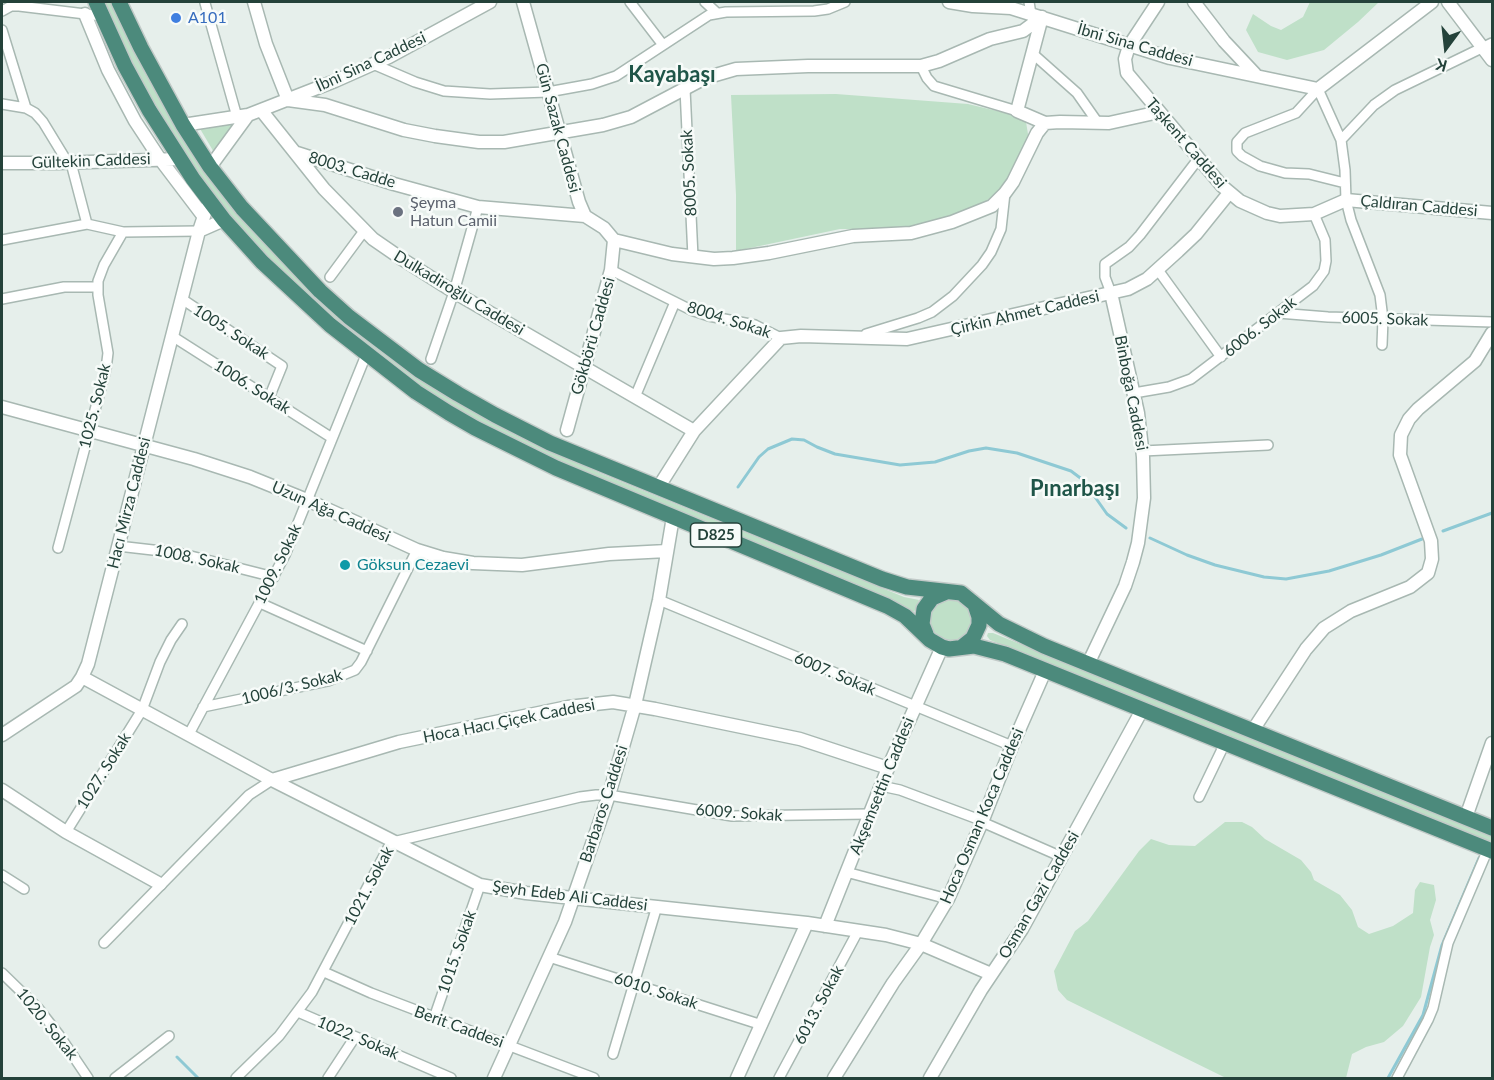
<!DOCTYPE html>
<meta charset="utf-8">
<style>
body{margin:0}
#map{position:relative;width:1494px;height:1080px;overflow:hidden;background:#e6efeb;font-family:Lato,sans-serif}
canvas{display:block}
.frame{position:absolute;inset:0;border:3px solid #24423a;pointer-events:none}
.north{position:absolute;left:1416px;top:18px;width:60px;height:60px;-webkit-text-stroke:4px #f7fbf9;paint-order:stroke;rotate:195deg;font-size:16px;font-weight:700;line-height:24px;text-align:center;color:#24423a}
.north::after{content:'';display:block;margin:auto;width:21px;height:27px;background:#24423a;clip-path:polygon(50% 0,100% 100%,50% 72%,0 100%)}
</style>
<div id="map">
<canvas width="1494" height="1080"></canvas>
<div class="frame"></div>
<div class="north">K</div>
</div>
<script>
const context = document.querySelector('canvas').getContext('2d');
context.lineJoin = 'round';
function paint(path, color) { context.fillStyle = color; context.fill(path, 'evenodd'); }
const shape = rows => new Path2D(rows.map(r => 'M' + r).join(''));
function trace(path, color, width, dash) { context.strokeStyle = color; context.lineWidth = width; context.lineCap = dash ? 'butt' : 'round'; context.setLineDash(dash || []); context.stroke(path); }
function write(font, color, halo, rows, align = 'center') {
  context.font = font + ' Lato,sans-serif'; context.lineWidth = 5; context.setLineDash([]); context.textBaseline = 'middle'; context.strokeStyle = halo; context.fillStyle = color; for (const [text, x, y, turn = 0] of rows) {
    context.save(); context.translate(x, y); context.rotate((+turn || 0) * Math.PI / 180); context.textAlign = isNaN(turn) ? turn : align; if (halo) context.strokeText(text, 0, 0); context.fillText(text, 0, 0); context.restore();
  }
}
paint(shape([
 [104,2,111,2,146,75,175,126,220,191,244,221,316,297,447,396,519,437,602,474,904,597,919,600,914,612,895,602,533,450,491,429,441,400,357,340,261,252,230,217,183,152,155,106,130,60],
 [1310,2,1379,2,1358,22,1324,50,1287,60,1258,52,1246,30,1253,14,1271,26,1281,30,1303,17],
 [836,94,968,104,1018,116,1026,122,1028,134,1027,145,1003,189,983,203,952,215,901,229,840,229,736,251,736,195,731,95],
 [234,122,235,125,215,154,199,127],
 '930 620a21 21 0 1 1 42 0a21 21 0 1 1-42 0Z',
 [988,633,993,633,1492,835,1492,844,990,640,987,636],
 [1225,822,1242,822,1252,827,1265,839,1301,860,1311,872,1314,880,1340,895,1352,910,1358,927,1369,934,1393,926,1413,913,1415,890,1420,882,1434,885,1436,900,1430,920,1434,935,1430,947,1421,997,1403,1026,1384,1042,1366,1047,1352,1054,1346,1078,1226,1078,1067,1000,1058,990,1054,971,1075,931,1088,921,1139,851,1151,839,1169,845,1195,846]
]), '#bfe0c8');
trace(shape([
 [738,487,759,457,768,449,792,439,804,440,817,447,835,454,900,465,935,462,969,451,986,448,1017,453,1071,471,1083,480,1107,514,1126,528],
 [1443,531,1492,513],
 [1150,538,1187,555,1215,565,1264,577,1286,579,1329,571,1381,555,1422,539],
 [177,1057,198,1078],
 [1388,1078,1423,1015,1442,945,1479,858]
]), '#8ec9d4', 3);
const minor = shape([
 [630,2,663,45],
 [705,2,717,13],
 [1029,2,1031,14],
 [205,3,237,117],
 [2,11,11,6,19,6,102,16],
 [2,30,26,108],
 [1032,53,1077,93,1098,123],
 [373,64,415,82,444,91,490,94,548,92,592,84,616,76,709,15,726,12,814,11,828,9,845,2],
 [921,66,927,78,934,86,1017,111],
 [685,89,693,257],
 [2,104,26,108,35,113,43,122,68,163],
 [1341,140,1374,105,1395,90,1492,43],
 [71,163,87,224],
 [1345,183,1309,174,1285,173,1260,166,1242,156,1237,151,1237,142,1245,133,1296,113,1318,89,1341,140,1345,170,1346,200,1351,220,1380,295,1383,319,1382,345],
 [2,240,87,224,123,232,199,231],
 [611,270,691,310,709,316,755,325,781,338],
 [1158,270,1221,357],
 [330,277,364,231],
 [1111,293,1105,277,1105,264,1129,247,1140,235,1199,158],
 [2,299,64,287,98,287],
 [182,299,282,366,269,398],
 [1278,313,1328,317,1492,322],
 [866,334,918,318,932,312,953,296,982,265,991,252,1001,229,1005,193],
 [172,336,332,438],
 [431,359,454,292,478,207],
 [1134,393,1169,387,1191,379,1313,286,1324,271,1326,261,1325,240,1314,214],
 [635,397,675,302],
 [1143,451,1268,445],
 [118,546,179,553,274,577],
 [58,548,106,369,108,353,98,295,98,281,104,265,123,232],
 [659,600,1012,746],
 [260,603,367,651],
 [203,707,328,681,355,670,361,662,417,550],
 [189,734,285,555,366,355],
 [881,786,900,790,983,821],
 [1199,797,1225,743],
 [982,822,1062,857],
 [66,832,142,710,160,662,171,640,182,624],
 [846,872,948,899],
 [2,875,24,889],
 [104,943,249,795,272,780],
 [549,957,762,1025],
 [324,972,371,993,594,1078],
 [2,973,38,1008,59,1035,88,1078],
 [298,1012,451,1078],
 [434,1018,480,885],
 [613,1054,657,906],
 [115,1078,169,1036],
 [236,1078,279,1036,312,992,388,848,393,842,580,797,596,795,609,795,732,816,869,814],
 [328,1078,355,1037],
 [779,1078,858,931],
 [1397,1078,1428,1020,1433,1008,1448,943,1488,849]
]);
const tertiary = shape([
 [254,2,266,44,288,100,325,105,404,130,435,136,479,142,504,142,603,125,631,117,705,78,736,69,808,66,921,66,939,61,990,39,1023,31,1042,17,1017,111,1045,123],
 [523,2,579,202,585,216,604,228,614,240],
 [949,2,973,6,1011,8,1170,58,1318,89,1432,2],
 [1158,2,1129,46,1125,59,1127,73,1222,186,1240,201,1267,213,1280,216,1314,214,1346,200,1492,213],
 [1194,2,1224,41,1255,74],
 [1448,2,1492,60],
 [85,14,108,70,135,121,160,159,204,217],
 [261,110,324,189,373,239,402,259,454,292,694,431],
 [183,125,248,115,335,81,389,57,490,2],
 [297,153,394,184,478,207,585,216],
 [2,163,58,163,180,159],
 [210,167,248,115],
 [199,231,224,220],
 [614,240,672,254,714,259,733,258,769,253,853,236,911,233,952,222,992,206,1005,193,1013,182,1037,133,1045,123,1060,122,1109,123,1159,112],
 [2,407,194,459,250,477,307,500,417,550,443,558,473,563,522,565,609,554,667,551],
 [567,430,611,270,614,240],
 [658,488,694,431,781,338,801,336,907,339,1128,289,1147,279,1178,251,1196,234,1229,193],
 [1088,664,1125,586,1133,562,1138,543,1144,498,1143,457,1138,413,1111,293],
 [82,677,272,780,480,885,526,893,807,923,886,935,921,944,991,974],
 [1253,730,1306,649,1324,628,1351,611,1410,587,1428,573,1432,559,1431,541,1400,455,1401,435,1409,419,1418,409,1475,361,1492,333],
 [2,735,76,686,82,677,88,664,199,231,209,201],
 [272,780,399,742,568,707,613,702,655,709,800,739,888,768],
 [2,790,66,832,160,884],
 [1466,817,1492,743],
 [825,926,888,768,942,647],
 [494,1078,565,922,609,795,635,705,659,600,673,517],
 [737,1078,807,923],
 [834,1078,893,983,921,944,948,899,982,822,1012,746,1045,671],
 [930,1078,981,990,1022,929,1142,710]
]);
const trunk = shape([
 [96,2,125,66,149,110,193,179,224,220,262,262,330,325,416,392,449,413,475,428,556,468,887,606,905,616,930,640,942,647,949,649,974,646,1005,654,1492,851],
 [119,2,141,48,183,125,210,167,242,208,320,291,349,317,419,370,458,394,495,415,550,443,882,579,907,587,961,593,999,624,1044,646,1492,828],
 [926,634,922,624,924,609,932,598,946,592],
 [963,646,973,638,979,625,979,617,975,605]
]);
trace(minor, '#a8b8b2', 12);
trace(tertiary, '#a8b8b2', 15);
trace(trunk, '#c2cac8', 18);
trace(minor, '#fff', 9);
trace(tertiary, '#fff', 12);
trace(trunk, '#4c8a7c', 15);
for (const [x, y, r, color] of [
 [176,18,6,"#3f7fe0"],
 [398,212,6,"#6b7280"],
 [345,565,6,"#0f9aa8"]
]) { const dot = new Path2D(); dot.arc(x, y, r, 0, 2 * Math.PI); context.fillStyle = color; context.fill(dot); trace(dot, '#f7fbf9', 2); }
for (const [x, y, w] of [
 [716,535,51]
]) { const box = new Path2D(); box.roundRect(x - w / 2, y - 12, w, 24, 4.5); context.fillStyle = '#f7fbf9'; context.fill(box); trace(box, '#24423a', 1.5); }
write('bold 15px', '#24423a', null, [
 ["D825",716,535]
]);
write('16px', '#366cbe', '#f7fbf9', [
 ["A101",188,18]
], 'left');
write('16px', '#24423a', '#f7fbf9', [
 ["İbni Sina Caddesi",1135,45,16],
 ["İbni Sina Caddesi",371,62,-25],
 ["Gün Sazak Caddesi",558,128,75],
 ["Taşkent Caddesi",1186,143,49],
 ["Gültekin Caddesi",91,161,-2],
 ["8003. Cadde",352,170,17],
 ["8005. Sokak",689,173,-93],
 ["Çaldıran Caddesi",1419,206,5],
 ["Dulkadiroğlu Caddesi",459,293,31],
 ["Çirkin Ahmet Caddesi",1025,313,-13],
 ["6005. Sokak",1385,319,2],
 ["8004. Sokak",729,320,18],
 ["6006. Sokak",1260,327,-38],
 ["1005. Sokak",231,332,33],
 ["Gökbörü Caddesi",593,336,-74],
 ["1006. Sokak",252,387,32],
 ["Binboğa Caddesi",1131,393,79],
 ["1025. Sokak",95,406,-76],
 ["Hacı Mirza Caddesi",129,503,-76],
 ["Uzun Ağa Caddesi",331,512,24],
 ["1008. Sokak",197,559,12],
 ["1009. Sokak",278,564,-64],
 ["6007. Sokak",835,674,23],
 ["1006/3. Sokak",292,687,-14],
 ["Hoca Hacı Çiçek Caddesi",509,721,-11],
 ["1027. Sokak",104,771,-58],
 ["Akşemsettin Caddesi",882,786,-68],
 ["Barbaros Caddesi",604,804,-72],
 ["6009. Sokak",739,813,4],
 ["Hoca Osman Koca Caddesi",982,816,-67],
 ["1021. Sokak",369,886,-62],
 ["Osman Gazi Caddesi",1039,895,-60],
 ["Şeyh Edeb Ali Caddesi",570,896,7],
 ["1015. Sokak",457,952,-71],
 ["6010. Sokak",656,991,18],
 ["6013. Sokak",819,1005,-62],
 ["1020. Sokak",47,1024,51],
 ["Berit Caddesi",459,1027,20],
 ["1022. Sokak",358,1038,23]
]);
write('16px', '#5b616d', '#f7fbf9', [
 ["Şeyma",410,203],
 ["Hatun Camii",410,221]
], 'left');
write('16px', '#0d838f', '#f7fbf9', [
 ["Göksun Cezaevi",357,565]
], 'left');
write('bold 22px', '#1f5548', '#f7fbf9', [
 ["Kayabaşı",672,75],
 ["Pınarbaşı",1075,489]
]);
</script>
